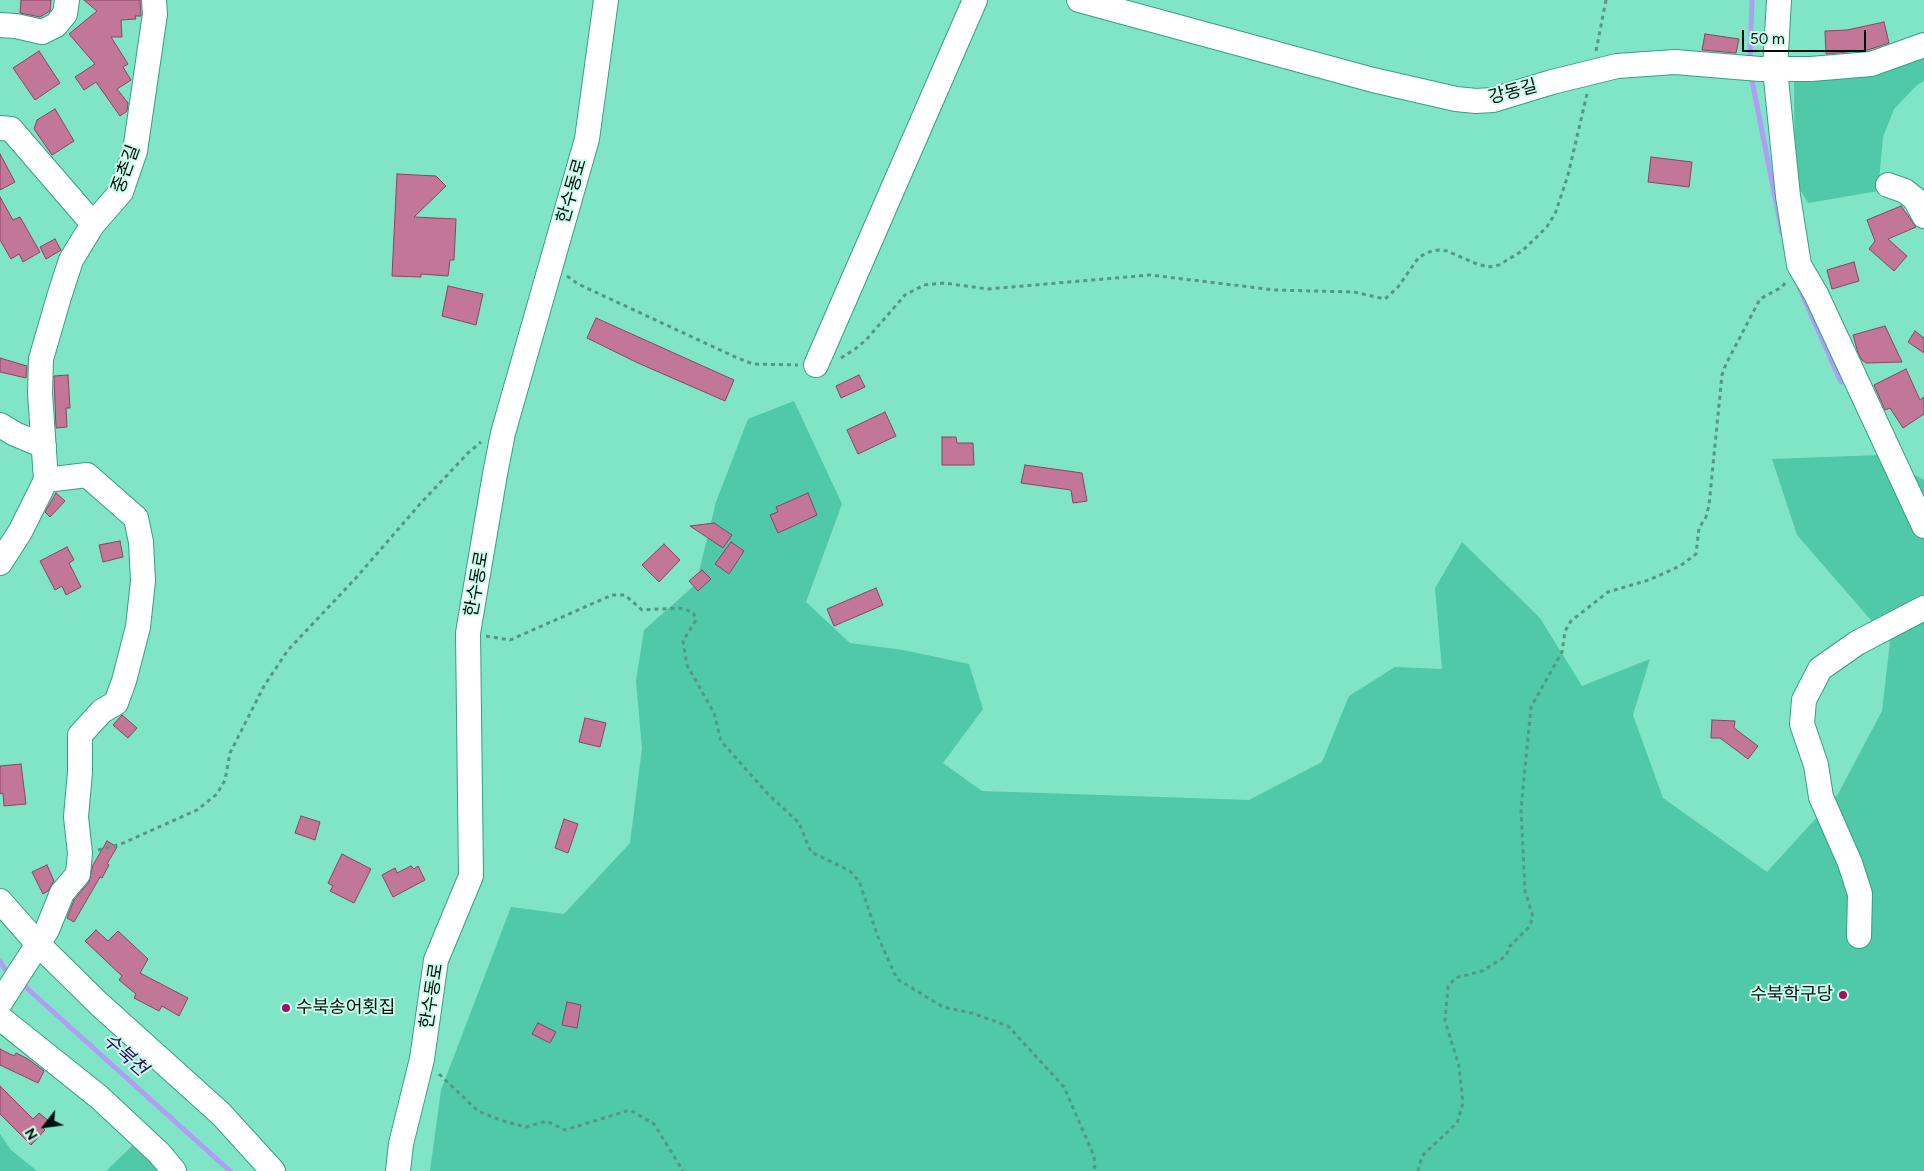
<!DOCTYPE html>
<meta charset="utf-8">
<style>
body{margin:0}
#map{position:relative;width:1924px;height:1171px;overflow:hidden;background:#80e4c7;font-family:Figtree,sans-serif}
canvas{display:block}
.north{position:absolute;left:20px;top:1101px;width:50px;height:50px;-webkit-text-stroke:4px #ccfbeb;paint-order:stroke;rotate:240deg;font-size:14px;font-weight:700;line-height:20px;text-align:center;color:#00110c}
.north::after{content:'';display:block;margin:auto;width:18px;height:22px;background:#00110c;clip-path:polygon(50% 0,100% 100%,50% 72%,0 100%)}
.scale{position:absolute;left:1742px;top:30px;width:124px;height:22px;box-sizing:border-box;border:2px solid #00110c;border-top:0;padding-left:6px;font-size:15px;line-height:18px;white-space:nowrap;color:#00110c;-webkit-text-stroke:4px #ccfbeb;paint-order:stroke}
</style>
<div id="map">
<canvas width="1924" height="1171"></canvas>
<div class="north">N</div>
<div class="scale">50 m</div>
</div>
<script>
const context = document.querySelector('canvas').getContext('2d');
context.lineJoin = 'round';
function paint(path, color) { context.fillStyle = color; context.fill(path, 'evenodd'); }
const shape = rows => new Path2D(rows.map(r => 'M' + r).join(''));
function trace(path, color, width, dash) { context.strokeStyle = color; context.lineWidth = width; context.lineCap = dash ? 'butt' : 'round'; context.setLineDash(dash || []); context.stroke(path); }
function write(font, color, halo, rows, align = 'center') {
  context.font = font + ' Figtree,"Noto Sans KR",sans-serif'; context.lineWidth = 4; context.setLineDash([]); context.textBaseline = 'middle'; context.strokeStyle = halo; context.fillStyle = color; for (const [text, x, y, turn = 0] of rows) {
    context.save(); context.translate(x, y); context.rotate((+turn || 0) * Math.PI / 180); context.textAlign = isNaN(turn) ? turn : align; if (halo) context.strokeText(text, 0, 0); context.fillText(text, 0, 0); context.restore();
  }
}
paint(shape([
 [1924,53,1924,81,1917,85,1894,109,1883,137,1878,191,1808,203,1795,181,1794,81],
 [794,401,842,504,806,602,850,643,903,650,969,664,983,709,943,763,982,791,1249,800,1322,762,1349,696,1395,667,1442,669,1435,588,1462,542,1540,618,1582,686,1650,659,1633,715,1663,798,1767,872,1838,794,1882,711,1890,642,1797,535,1772,459,1879,455,1924,480,1924,1171,430,1171,441,1090,511,907,564,914,630,843,642,748,636,681,644,630,696,584,716,502,748,419],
 [0,1134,11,1150,37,1171,0,1171],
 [132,1146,143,1155,159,1171,106,1171]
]), '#4fc9a8');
trace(shape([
 [1750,62,1752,0],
 [1751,75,1782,233],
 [1799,287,1841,382],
 [0,961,4,968,12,975],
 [20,982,230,1171]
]), '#af9ef2', 5);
const building = shape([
 [21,0,51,0,50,11,40,17,20,13,21,0],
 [84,0,140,0,141,16,135,16,136,19,121,20,122,37,111,37,128,64,123,67,131,80,117,89,128,103,127,111,120,116,96,82,84,90,75,77,95,64,69,34,97,11,84,0],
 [1884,22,1889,43,1868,50,1826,54,1825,31,1847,30,1884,22],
 [1705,34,1739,39,1736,53,1702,50,1705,34],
 [39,51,60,83,35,100,13,68,39,51],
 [55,109,74,141,52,155,34,129,37,120,55,109],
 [0,154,15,182,0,190,0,154],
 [1651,157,1692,162,1689,187,1648,182,1651,157],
 [397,174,436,176,446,186,414,217,456,219,454,260,450,260,448,276,421,274,421,277,392,276,397,174],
 [0,197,13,220,20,217,40,252,23,262,19,254,11,259,0,240,0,197],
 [1901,206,1916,227,1888,239,1907,256,1894,271,1869,249,1875,241,1867,220,1901,206],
 [55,239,61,250,46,259,40,247,55,239],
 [1854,262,1859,281,1832,289,1827,270,1854,262],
 [448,286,483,294,476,325,442,316,448,286],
 [596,318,734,380,725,401,638,363,587,338,596,318],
 [1885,326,1902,362,1866,363,1862,360,1858,353,1853,335,1885,326],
 [1915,331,1924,338,1924,353,1908,342,1915,331],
 [0,358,27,366,26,378,0,372,0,358],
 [1906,369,1920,400,1924,397,1924,414,1903,428,1890,408,1885,410,1874,385,1906,369],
 [68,375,70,408,66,408,67,427,56,428,54,376,68,375],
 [859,375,865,387,841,398,836,386,859,375],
 [885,412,896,436,858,454,847,430,885,412],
 [942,437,956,437,957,443,973,443,974,465,942,465,942,437],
 [1025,465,1082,473,1087,501,1073,503,1071,490,1021,483,1025,465],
 [56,493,65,501,50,517,45,512,56,493],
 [808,493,817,515,778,533,770,515,778,512,776,507,808,493],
 [714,523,732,535,723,548,690,526,714,523],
 [120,541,123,557,103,562,99,545,120,541],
 [731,542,744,551,729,574,715,564,731,542],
 [664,544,680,560,659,582,642,565,664,544],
 [67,547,74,560,69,563,81,587,66,595,62,586,55,590,40,561,67,547],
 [702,570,711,579,698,591,689,581,702,570],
 [876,588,883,605,834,626,827,609,876,588],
 [122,715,137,728,128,738,113,725,122,715],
 [585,718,606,723,600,747,579,742,585,718],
 [1712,720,1735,721,1734,728,1758,746,1748,759,1720,738,1711,738,1712,720],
 [21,764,26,804,4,806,3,793,0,794,0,766,21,764],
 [301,816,320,822,315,840,295,833,301,816],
 [564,819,578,824,568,853,555,848,564,819],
 [107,841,117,847,107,864,109,865,102,878,100,877,74,922,67,918,74,900,89,882,93,865,107,841],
 [342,854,371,869,354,903,330,891,333,886,328,883,342,854],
 [47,865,54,881,48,891,43,894,32,872,47,865],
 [411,866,414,869,418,866,425,880,393,897,382,875,395,868,397,873,411,866],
 [96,930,108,941,118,931,148,959,140,973,188,998,179,1016,162,1006,159,1011,134,998,136,994,119,980,122,976,85,941,96,930],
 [567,1002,581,1005,577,1028,562,1025,567,1002],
 [538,1023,556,1032,550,1043,532,1034,538,1023],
 [0,1049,14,1056,16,1053,28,1059,44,1071,38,1083,0,1065,0,1049],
 [0,1086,33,1119,39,1113,49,1121,43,1128,45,1130,31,1145,0,1114,0,1086]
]);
paint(building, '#c37798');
trace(building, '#8a4364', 1);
const minor = shape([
 [1079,0,1373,80,1456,99,1476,101,1493,100,1552,82,1617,66,1675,62,1760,69,1811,69,1871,64,1924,45],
 [1779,0,1775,69,1788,196,1799,265,1816,294,1924,526],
 [0,25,16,26,42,32,56,25,65,14,67,0],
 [0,128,11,129,93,224,121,192,135,151,155,14,154,0],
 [1888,185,1905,191,1915,199,1924,216],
 [816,365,975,0],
 [0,425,15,434,44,446],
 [0,563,20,532,46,480,40,393,41,359,59,297,71,260,93,224],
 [0,901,38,944,99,1004,221,1114,273,1171],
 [1859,936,1860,894,1850,863,1821,797,1816,765,1802,724,1804,700,1820,669,1857,643,1924,608],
 [0,1003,47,930,62,893,78,874,80,853,76,817,80,772,80,735,102,711,116,703,124,681,138,627,143,581,141,542,136,518,87,475,46,480],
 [0,1018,99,1097,159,1153,174,1171],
 [398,1171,401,1144,422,1059,436,960,471,876,468,633,495,474,503,433,587,139,606,0]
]);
trace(minor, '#369f84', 26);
trace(shape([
 [1596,51,1606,0],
 [567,276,578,284,733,356,753,364,798,365],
 [841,358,855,349,866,340,905,295,924,285,944,283,988,289,1150,275,1275,290,1354,292,1385,299,1398,287,1419,257,1429,252,1438,250,1447,251,1477,264,1488,267,1499,265,1522,251,1546,228,1555,214,1568,175,1587,94],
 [486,636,510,640,612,595,625,595,642,610,679,608,693,612,696,620,683,641,687,665,714,713,721,741,767,793,799,823,811,852,850,871,859,881,878,937,897,979,943,1007,972,1013,1008,1026,1064,1087,1094,1156,1095,1171],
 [98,850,121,844,197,810,217,794,225,780,230,753,264,686,288,650,355,579,420,504,468,453,481,442],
 [439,1074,478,1111,500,1120,526,1127,547,1121,565,1130,630,1110,654,1124,683,1171],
 [1418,1171,1422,1156,1457,1123,1463,1103,1459,1066,1445,1021,1448,987,1455,978,1482,971,1506,956,1509,947,1529,927,1533,917,1525,891,1521,809,1531,707,1562,652,1565,631,1571,621,1608,592,1649,580,1680,566,1696,554,1699,528,1706,517,1709,505,1722,375,1726,364,1760,299,1782,287,1787,280]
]), '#529984', 3, [4, 4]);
trace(minor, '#fff', 24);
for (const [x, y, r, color] of [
 [1843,995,5,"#9d1362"],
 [286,1008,5,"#9d1362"]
]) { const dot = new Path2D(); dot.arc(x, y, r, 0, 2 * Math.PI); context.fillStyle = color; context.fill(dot); trace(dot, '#ccfbeb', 2); }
write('18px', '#00110c', '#ccfbeb', [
 ["강동길",1513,92,-15],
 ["중촌길",126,169,-70],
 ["한수동로",572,191,-74],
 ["한수동로",477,584,-80],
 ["한수동로",432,996,-81]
]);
write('18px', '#00110c', '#ccfbeb', [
 ["수북학구당",1833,995],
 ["수북송어횟집",296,1008,"left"]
], 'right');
write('italic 19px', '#300a67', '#ccfbeb', [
 ["수북천",125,1055,42]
]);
</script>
